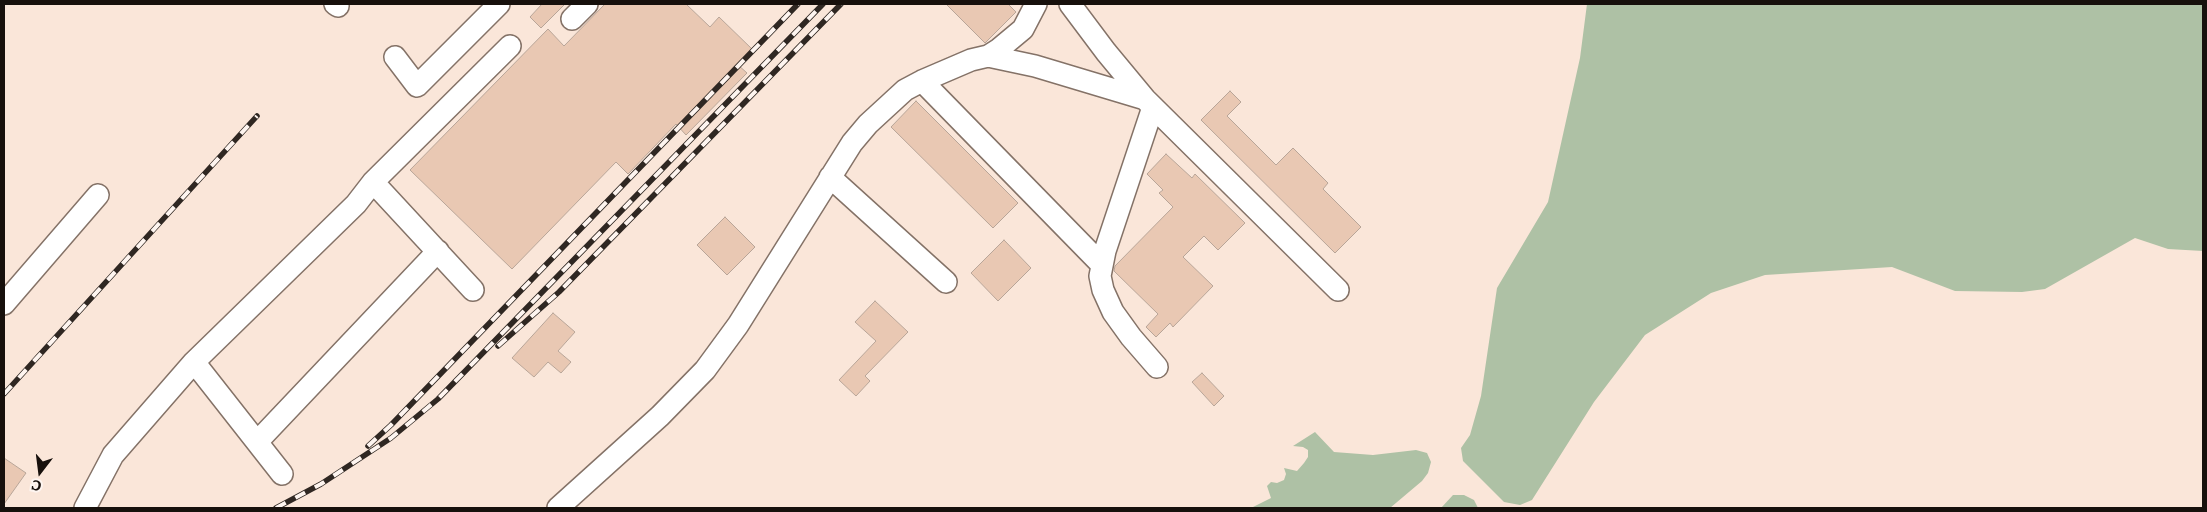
<!DOCTYPE html>
<meta charset="utf-8">
<style>
body{margin:0}
#map{position:relative;width:2207px;height:512px;overflow:hidden;background:#fae6d9;font-family:Literata,serif}
canvas{display:block}
.frame{position:absolute;inset:0;border:5px solid #17100c;pointer-events:none}
.north{position:absolute;left:15px;top:447px;width:50px;height:50px;-webkit-text-stroke:4px #fef5f0;paint-order:stroke;rotate:195deg;font-size:14px;font-weight:700;line-height:20px;text-align:center;color:#17100c}
.north::after{content:'';display:block;margin:auto;width:18px;height:22px;background:#17100c;clip-path:polygon(50% 0,100% 100%,50% 72%,0 100%)}
</style>
<div id="map">
<canvas width="2207" height="512"></canvas>
<div class="frame"></div>
<div class="north">С</div>
</div>
<script>
const context = document.querySelector('canvas').getContext('2d');
context.lineJoin = 'round';
function paint(path, color) { context.fillStyle = color; context.fill(path, 'evenodd'); }
const shape = rows => new Path2D(rows.map(r => 'M' + r).join(''));
function trace(path, color, width, dash) { context.strokeStyle = color; context.lineWidth = width; context.lineCap = dash ? 'butt' : 'round'; context.setLineDash(dash || []); context.stroke(path); }
paint(shape([
 [1587,4,2203,4,2203,251,2168,249,2135,238,2045,289,2022,292,1955,291,1892,267,1765,275,1711,293,1645,335,1594,402,1532,500,1520,505,1504,502,1463,461,1461,448,1470,435,1481,396,1497,288,1548,202,1580,58],
 [1315,432,1334,452,1373,455,1416,450,1427,453,1431,462,1428,473,1422,481,1390,508,1251,508,1271,498,1267,486,1271,482,1277,483,1284,480,1286,474,1284,468,1297,471,1304,463,1308,457,1308,450,1303,447,1293,446],
 [1453,495,1464,495,1474,500,1478,508,1441,508]
]), '#aec1a5');
const building = shape([
 [542,4,565,4,541,28,530,17,542,4],
 [605,4,686,4,710,27,719,17,752,49,737,64,747,73,686,135,676,124,628,174,616,162,512,269,410,170,548,29,564,46,605,4],
 [946,4,1008,4,1016,12,985,43,946,4],
 [1230,91,1241,102,1227,116,1276,165,1293,148,1328,183,1323,189,1361,227,1335,253,1201,120,1230,91],
 [916,101,1018,203,993,228,891,127,916,101],
 [1166,154,1192,178,1195,174,1245,223,1218,250,1204,236,1183,257,1213,286,1173,327,1170,323,1156,337,1146,327,1158,314,1114,271,1115,266,1173,207,1159,193,1163,190,1147,174,1166,154],
 [725,217,755,247,727,275,697,245,725,217],
 [1004,240,1031,268,998,301,971,273,1004,240],
 [875,301,908,332,865,376,870,381,856,396,839,380,876,341,855,322,875,301],
 [553,313,575,332,558,351,571,362,561,373,548,362,534,377,512,358,553,313],
 [1202,373,1224,396,1214,406,1192,382,1202,373],
 [4,458,26,473,4,504,4,458]
]);
paint(building, '#e9c8b3');
trace(building, '#b8a598', 1);
const minor = shape([
 [335,4,338,6],
 [1070,4,1106,52,1145,99,1338,290],
 [572,19,587,4],
 [988,56,1035,66,1145,99],
 [395,57,417,86,499,4],
 [922,81,1102,265],
 [1153,107,1105,251,1100,276,1103,290,1113,312,1131,337,1157,367],
 [830,177,946,282],
 [373,182,473,290],
 [4,304,98,195],
 [194,362,282,474],
 [257,442,438,251],
 [85,508,113,455,194,362,356,204,373,182,510,46],
 [558,508,660,416,705,370,738,325,852,143,868,124,905,90,922,81,971,60,988,56,999,49,1023,29,1036,4]
]);
trace(minor, '#847267', 24);
trace(minor, '#fff', 21);
const rail = shape([
 [498,346,559,292,841,4],
 [4,394,257,116],
 [368,446,391,425,798,4],
 [276,508,321,484,391,438,438,399,823,4]
]);
trace(rail, '#2f2722', 5.5);
trace(rail, '#fef5f0', 4, [11]);
</script>
